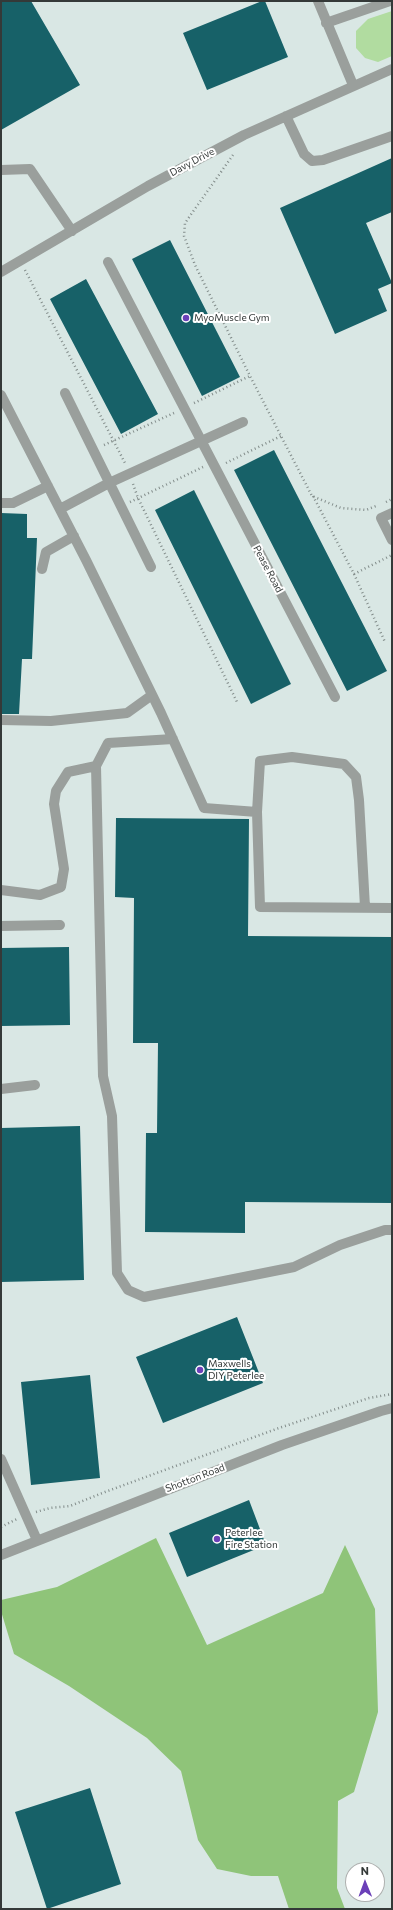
<!DOCTYPE html>
<style>
body{margin:0}
#map{position:relative;width:393px;height:1910px;overflow:hidden;background:#d9e7e4;font-family:Commissioner,sans-serif}
canvas{display:block}
.frame{position:absolute;inset:0;border:2px solid #343938;pointer-events:none}
.north{position:absolute;left:345px;top:1862px;width:40px;height:40px;box-sizing:border-box;background:#fff;border:1px solid #aeb0af;border-radius:50%;rotate:359deg;font-size:11px;font-weight:700;line-height:16px;text-align:center;color:#343938}
.north::after{content:'';display:block;margin:auto;width:14px;height:18px;background:#6b40b8;clip-path:polygon(50% 0,100% 100%,50% 72%,0 100%)}
</style>
<div id="map">
<canvas width="393" height="1910"></canvas>
<div class="frame"></div>
<div class="north">N</div>
</div>
<script>
const context = document.querySelector('canvas').getContext('2d');
context.lineJoin = 'round';
function paint(path, color) { context.fillStyle = color; context.fill(path, 'evenodd'); }
const shape = rows => new Path2D(rows.map(r => 'M' + r).join(''));
function trace(path, color, width, dash) { context.strokeStyle = color; context.lineWidth = width; context.lineCap = dash ? 'butt' : 'round'; context.setLineDash(dash || []); context.stroke(path); }
function write(font, color, halo, rows, align = 'center') {
  context.font = font + ' Commissioner,sans-serif'; context.lineWidth = 4; context.setLineDash([]); context.textBaseline = 'middle'; context.strokeStyle = halo; context.fillStyle = color; for (const [text, x, y, turn = 0] of rows) {
    context.save(); context.translate(x, y); context.rotate((+turn || 0) * Math.PI / 180); context.textAlign = isNaN(turn) ? turn : align; if (halo) context.strokeText(text, 0, 0); context.fillText(text, 0, 0); context.restore();
  }
}
paint(shape([
 [392,11,392,56,378,62,365,58,356,48,356,31,368,19]
]), '#b1dca0');
paint(shape([
 [156,1538,207,1645,323,1593,345,1545,375,1609,378,1712,354,1792,338,1801,337,1888,345,1909,289,1909,278,1876,251,1876,217,1869,198,1840,181,1771,147,1738,69,1686,14,1654,1,1611,1,1600,57,1587]
]), '#8fc479');
paint(shape([
 [1,1,31,1,80,85,1,130],
 [262,1,265,1,288,57,207,90,183,33],
 [392,158,392,212,366,223,392,283,378,289,387,311,335,334,280,208],
 [170,240,240,377,202,396,132,259],
 [86,279,158,414,121,434,50,299],
 [274,450,387,671,347,691,234,470],
 [194,490,291,684,251,704,155,510],
 [1,513,27,514,27,538,37,538,32,659,22,659,19,714,1,714],
 [116,818,249,819,248,936,392,937,392,1203,245,1202,245,1233,145,1232,146,1133,157,1133,158,1043,133,1043,134,898,115,897],
 [69,947,70,1025,1,1026,1,948],
 [80,1126,84,1280,1,1282,1,1128],
 [237,1317,263,1383,163,1423,136,1357],
 [90,1375,100,1478,31,1485,21,1382],
 [249,1500,266,1545,187,1577,169,1533],
 [90,1788,121,1884,47,1909,15,1812]
]), '#176168');
trace(shape([
 [233,155,185,223,184,236,195,265,250,376,312,496,341,508,366,510,376,506],
 [25,270,125,463],
 [194,403,250,376],
 [104,445,174,413],
 [226,463,281,436],
 [133,484,138,498,238,704],
 [313,496,354,574,392,555],
 [130,502,203,467],
 [386,502,392,499],
 [354,574,385,642],
 [36,1512,50,1508,70,1506,105,1492,279,1428,369,1398,392,1394],
 [1,1527,17,1519]
]), '#838d8b', 2.5, [1, 3]);
trace(shape([
 [318,1,353,85],
 [326,23,390,1],
 [286,116,304,154,312,161,323,160,392,136],
 [1,170,30,169,72,231],
 [108,262,335,697],
 [1,272,148,186,244,135,392,69],
 [65,393,151,567],
 [1,395,86,560,161,713,204,808,257,812,260,907,392,908],
 [1,503,13,503,48,486],
 [60,509,109,483,243,422],
 [392,540,381,518,392,513],
 [42,569,46,552,74,536],
 [1,720,51,721,127,713,152,695],
 [173,739,108,743,96,766,103,1076,112,1116,117,1273,128,1290,144,1297,294,1267,340,1245,385,1230,392,1230],
 [257,812,260,761,292,757,344,764,356,777,359,800,365,907],
 [1,890,40,895,61,887,64,869,54,804,56,791,68,772,96,766],
 [1,926,60,925],
 [1,1089,35,1085],
 [1,1459,37,1540],
 [1,1555,282,1445,381,1411,392,1408]
]), '#9a9f9c', 10);
for (const [x, y, r, color] of [
 [186,318,4,"#6b40b8"],
 [200,1370,4,"#6b40b8"],
 [217,1539,4,"#6b40b8"]
]) { const dot = new Path2D(); dot.arc(x, y, r, 0, 2 * Math.PI); context.fillStyle = color; context.fill(dot); trace(dot, '#fff', 1.5); }
write('10px', '#343938', '#fff', [
 ["Davy Drive",192,162,-28],
 ["Pease Road",268,569,62],
 ["Shotton Road",195,1478,-21]
]);
write('10px', '#343938', '#fff', [
 ["MyoMuscle Gym",194,318],
 ["Maxwells",208,1364],
 ["DIY Peterlee",208,1376],
 ["Peterlee",225,1533],
 ["Fire Station",225,1545]
], 'left');
</script>
